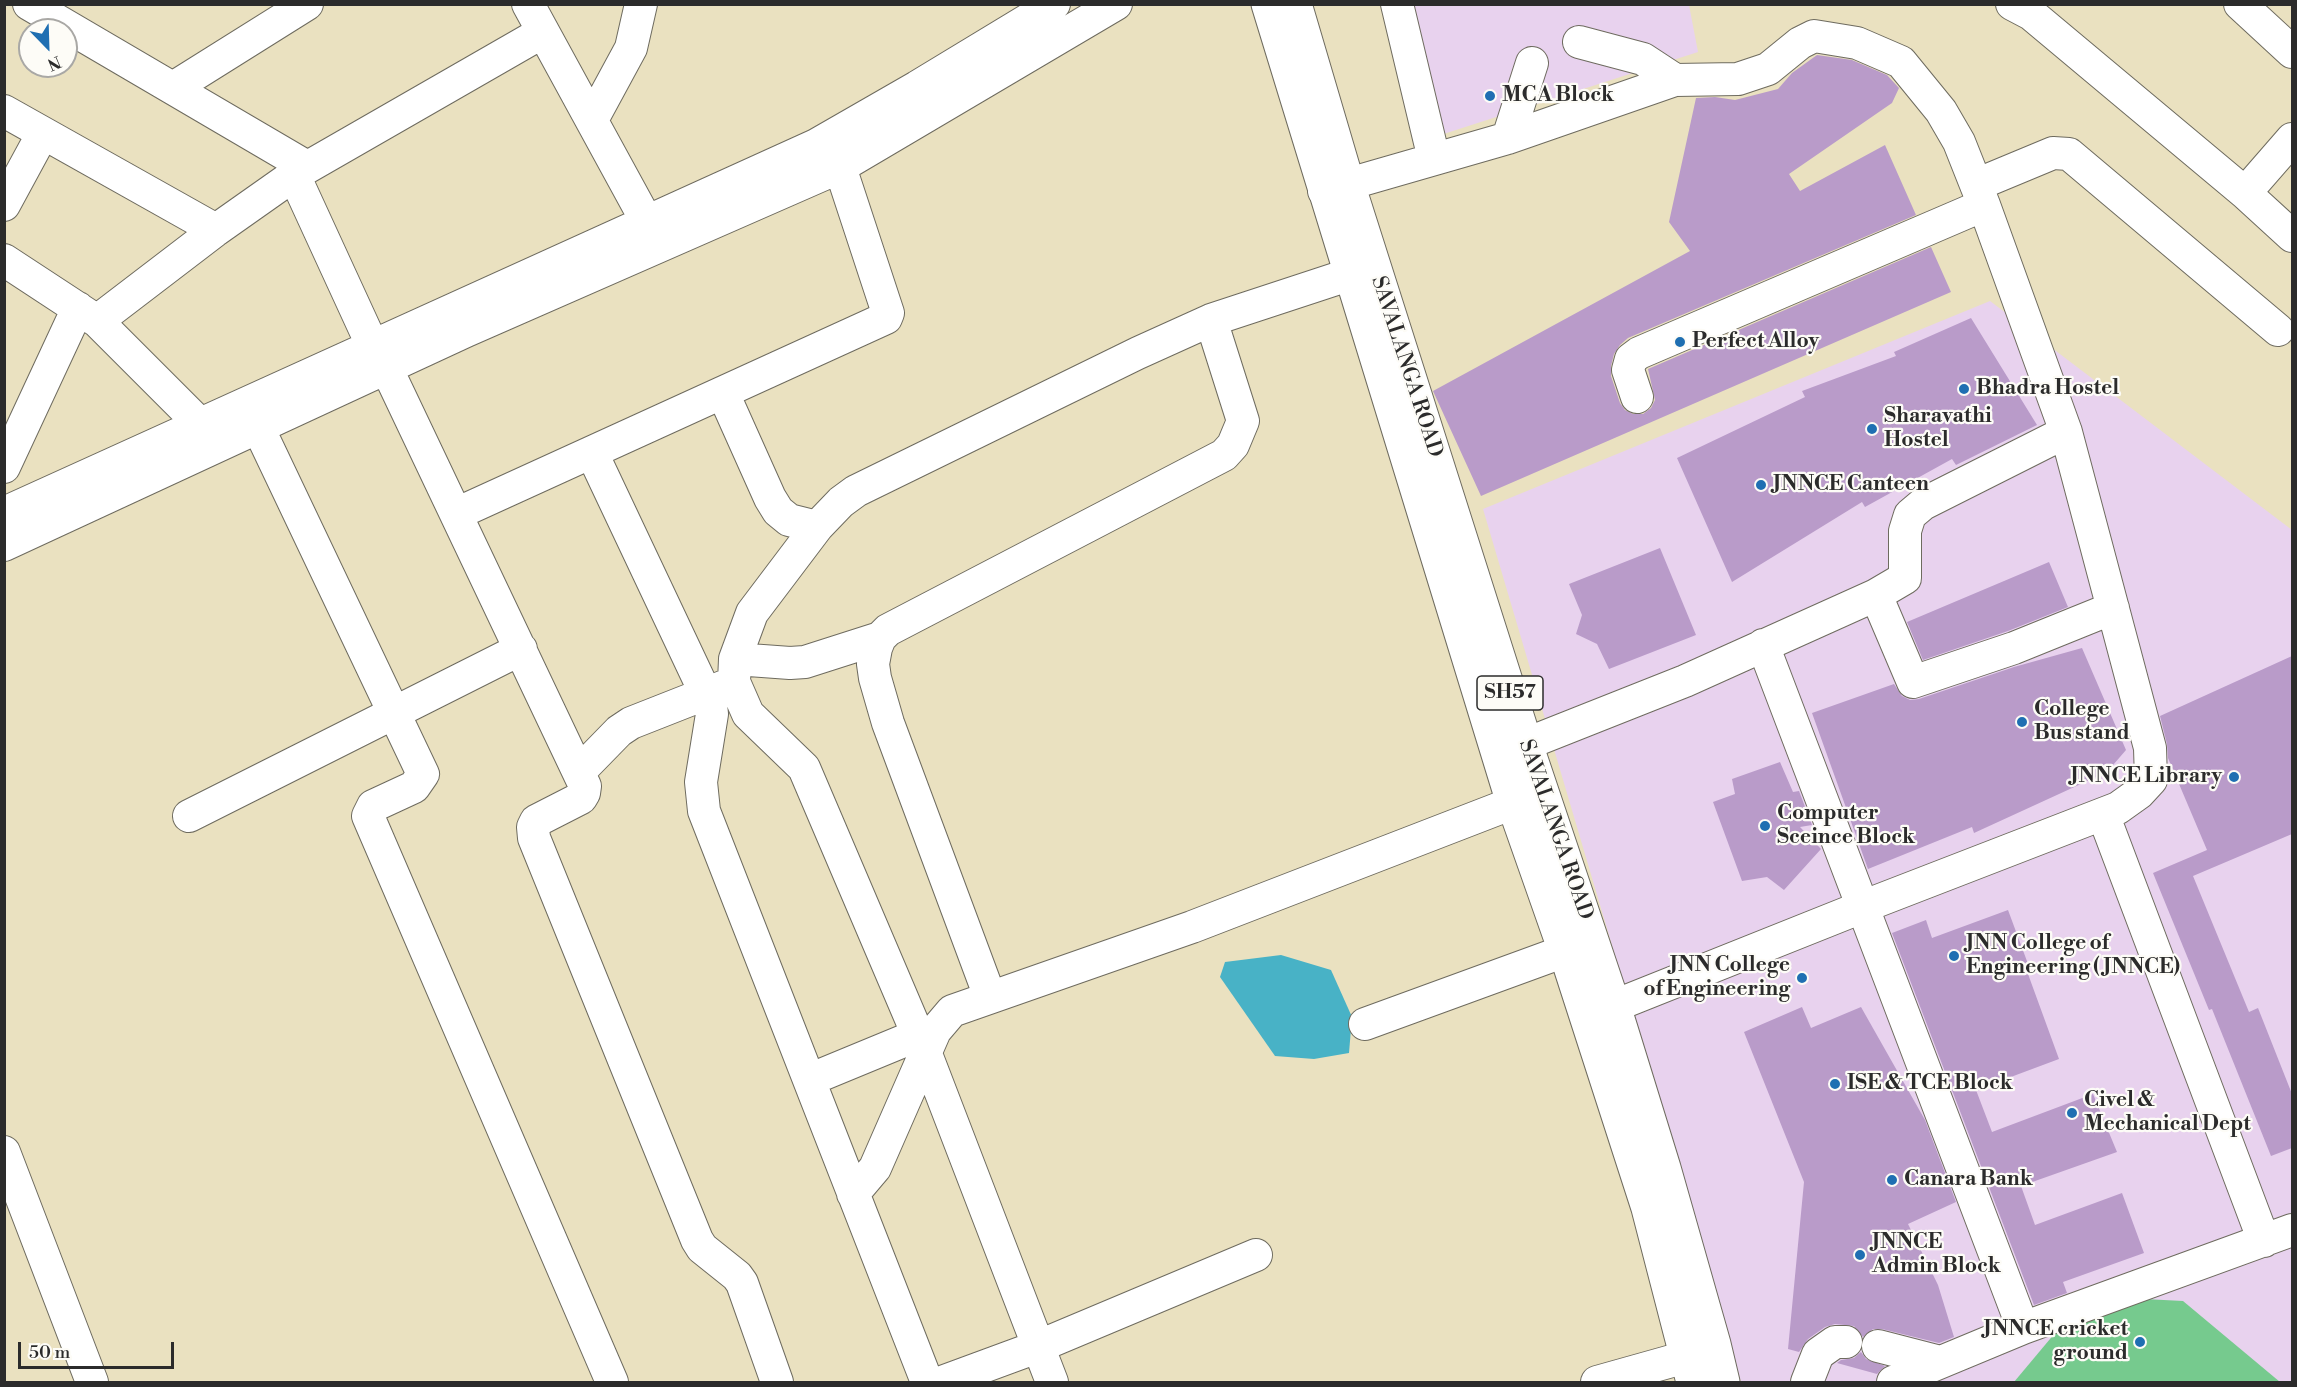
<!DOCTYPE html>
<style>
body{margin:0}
#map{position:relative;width:2297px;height:1387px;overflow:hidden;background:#eae1c0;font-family:"Libre Bodoni",serif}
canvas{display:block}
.frame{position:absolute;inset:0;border:6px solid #2b2b2b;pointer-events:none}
.north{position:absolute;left:18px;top:18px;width:60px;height:60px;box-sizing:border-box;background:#fdfcf7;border:2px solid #a9a8a5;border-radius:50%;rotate:157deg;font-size:16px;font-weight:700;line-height:24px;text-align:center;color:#2b2b2b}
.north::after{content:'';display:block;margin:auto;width:21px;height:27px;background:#1f6fb2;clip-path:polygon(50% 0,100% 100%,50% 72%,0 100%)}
.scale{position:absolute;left:18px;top:1342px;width:156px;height:27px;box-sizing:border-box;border:3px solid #2b2b2b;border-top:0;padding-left:8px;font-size:18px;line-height:21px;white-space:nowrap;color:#2b2b2b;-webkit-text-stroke:4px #fdfcf7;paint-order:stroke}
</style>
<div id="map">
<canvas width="2297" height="1387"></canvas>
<div class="frame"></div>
<div class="north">N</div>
<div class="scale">50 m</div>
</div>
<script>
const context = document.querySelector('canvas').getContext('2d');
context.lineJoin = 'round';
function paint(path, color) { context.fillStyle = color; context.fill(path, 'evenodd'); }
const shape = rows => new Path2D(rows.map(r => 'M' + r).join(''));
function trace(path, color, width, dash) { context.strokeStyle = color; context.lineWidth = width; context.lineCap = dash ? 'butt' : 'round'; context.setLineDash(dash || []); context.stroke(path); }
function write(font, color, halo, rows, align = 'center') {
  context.font = font + ' "Libre Bodoni",serif'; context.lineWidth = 4.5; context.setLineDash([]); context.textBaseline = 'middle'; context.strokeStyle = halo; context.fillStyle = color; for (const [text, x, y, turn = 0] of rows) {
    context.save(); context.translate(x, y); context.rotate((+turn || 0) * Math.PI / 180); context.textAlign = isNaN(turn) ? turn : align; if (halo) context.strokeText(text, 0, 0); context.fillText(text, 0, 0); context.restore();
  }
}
paint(shape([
 [1392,5,1689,5,1698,52,1428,139],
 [1990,301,2292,530,2292,1382,1741,1382,1483,509]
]), '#e8d2ee');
paint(shape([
 [2086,1296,2183,1301,2280,1382,2014,1382]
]), '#76ca8e');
paint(shape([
 [1281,955,1331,970,1352,1017,1349,1053,1314,1059,1275,1056,1220,977,1225,962]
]), '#48b2c6');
paint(shape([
 [1817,55,1852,60,1887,75,1899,88,1892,103,1789,174,1800,191,1885,145,1916,215,1628,338,1620,345,1614,354,1611,366,1611,376,1620,403,1625,410,1633,414,1643,414,1651,408,1655,400,1648,369,1931,247,1951,292,1481,496,1433,391,1690,251,1669,222,1696,98,1715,97,1735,100,1778,89,1792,73],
 [1971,318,2037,425,1956,465,1952,459,1865,507,1862,502,1732,582,1677,458,1805,397,1802,391,1896,356,1894,352],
 [1660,548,1696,635,1609,669,1597,644,1576,634,1582,615,1569,584],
 [2049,562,2068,607,2008,631,1923,660,1907,622],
 [2082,648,2126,750,2107,772,1974,833,1972,827,1868,869,1812,713,1894,684,1902,696,1910,700,1919,699,2014,667],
 [2292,656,2292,834,2193,876,2249,1012,2258,1008,2292,1094,2292,1148,2271,1156,2212,1009,2209,1010,2153,873,2207,850,2168,758,2167,744,2160,716],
 [1780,762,1793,792,1799,791,1812,825,1800,827,1821,849,1784,890,1767,877,1742,881,1713,802,1735,794,1732,779],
 [2008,910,2031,972,2028,974,2059,1059,1976,1090,1992,1132,2093,1094,2117,1152,2021,1186,2035,1225,2122,1193,2144,1253,2063,1282,2067,1293,2034,1305,1892,933,1926,920,1932,938],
 [1802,1007,1811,1028,1861,1007,1925,1120,1956,1202,1908,1224,1938,1285,1954,1337,1939,1343,1882,1329,1873,1329,1863,1337,1854,1326,1835,1324,1825,1327,1808,1339,1799,1352,1788,1349,1804,1182,1744,1032],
 [1861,1352,1866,1359,1885,1366,1877,1374,1837,1363,1841,1360,1854,1358]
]), '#b99bc9');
const minor = shape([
 [29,4,307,167],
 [528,4,647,222],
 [1397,4,1434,159],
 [2012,4,2031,14,2245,193,2292,236],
 [2240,4,2292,52],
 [1579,42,1643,59,1675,80],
 [173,88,307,4],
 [4,111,216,230],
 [592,120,631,48,641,4],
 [1508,138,1532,63],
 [294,175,373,347],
 [1976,185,2053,153,2069,154,2278,330],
 [1324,191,1508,138,1675,80,1738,79,1768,69,1800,43,1814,36,1857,43,1901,62,1941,111,1959,142,1984,205,2066,432],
 [2245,193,2292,139],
 [4,205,43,133],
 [4,260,97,321,201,425],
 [97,321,216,230,294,175,543,32],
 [386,367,585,786,584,793,581,798,536,821,533,827,534,838,697,1240,702,1248,737,1276,742,1283,777,1382],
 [723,393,770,498,778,511,789,520,817,527],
 [1637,397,1628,370,1631,359,1639,353,1984,205],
 [258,427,423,774,414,787,373,806,368,816,612,1382],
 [592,453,711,705,712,714,701,782,704,811,927,1382],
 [4,467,78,308],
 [4,513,816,145,917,87,1054,4],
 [456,514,886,318,888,313,840,167],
 [4,545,466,331,840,167,1116,4],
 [1876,595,1913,682,2014,648,2113,608],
 [1763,645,2023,1328,1893,1382],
 [735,659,790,663,805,662,880,638],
 [1526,744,1685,681,1876,595,1905,578,1905,531,1910,515,1923,504,2066,432,2150,748,2151,780,2139,793,2118,808,1862,907,1614,1006,1590,1013],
 [579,772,619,731,631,723,725,686],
 [2103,814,2264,1241],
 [189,816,521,649],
 [990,997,888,723,875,678,873,664,876,648,880,638,888,630,1224,455,1233,445,1243,421,1211,320],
 [1365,1024,1565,951],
 [809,1080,918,1035],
 [4,1152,92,1382],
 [853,1194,875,1168,935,1031,952,1011,1192,927,1513,803],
 [2023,1328,2292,1230],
 [1878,1346,1940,1362],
 [942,1382,1037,1347,1256,1255],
 [1052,1382,926,1054,804,768,748,714,734,682,735,659,752,613,817,527,841,502,856,491,1138,353,1211,320,1351,274],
 [1597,1382,1686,1357],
 [1807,1382,1818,1354,1835,1342,1846,1342]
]);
const major = shape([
 [1268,4,1513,803,1565,951,1648,1208,1693,1382],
 [1295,4,1348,184,1526,744,1614,1006,1664,1168,1714,1344,1723,1382]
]);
trace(minor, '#6e6b5f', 34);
trace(major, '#6e6b5f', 35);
trace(minor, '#fff', 32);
trace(major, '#fff', 33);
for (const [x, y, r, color] of [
 [1490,96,6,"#1f6fb2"],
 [1680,342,6,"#1f6fb2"],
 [1964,389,6,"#1f6fb2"],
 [1872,429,6,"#1f6fb2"],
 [1761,485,6,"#1f6fb2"],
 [2022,722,6,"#1f6fb2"],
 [2234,777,6,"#1f6fb2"],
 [1765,826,6,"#1f6fb2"],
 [1954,956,6,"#1f6fb2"],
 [1802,978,6,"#1f6fb2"],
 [1835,1084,6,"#1f6fb2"],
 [2072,1113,6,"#1f6fb2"],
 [1892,1180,6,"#1f6fb2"],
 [1860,1255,6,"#1f6fb2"],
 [2140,1342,6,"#1f6fb2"]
]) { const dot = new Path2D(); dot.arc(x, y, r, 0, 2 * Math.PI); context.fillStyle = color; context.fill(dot); trace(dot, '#fdfcf7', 2); }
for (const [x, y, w] of [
 [1510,693,66]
]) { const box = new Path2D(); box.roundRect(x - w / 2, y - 17, w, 34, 4.5); context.fillStyle = '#fdfcf7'; context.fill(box); trace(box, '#2b2b2b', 1.5); }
write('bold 20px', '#2b2b2b', null, [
 ["SH57",1510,693]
]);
write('bold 21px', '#2b2b2b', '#fdfcf7', [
 ["MCA Block",1502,96],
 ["Perfect Alloy",1692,342],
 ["Bhadra Hostel",1976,389],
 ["Sharavathi",1884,417],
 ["Hostel",1884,441],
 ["JNNCE Canteen",1773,485],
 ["College",2034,710],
 ["Bus stand",2034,734],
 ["JNNCE Library",2222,777,"right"],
 ["Computer",1777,814],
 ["Sceince Block",1777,838],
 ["JNN College of",1966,944],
 ["Engineering ( JNNCE)",1966,968],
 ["JNN College",1790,966,"right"],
 ["of Engineering",1790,990,"right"],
 ["ISE & TCE Block",1847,1084],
 ["Civel &",2084,1101],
 ["Mechanical Dept",2084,1125],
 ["Canara Bank",1904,1180],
 ["JNNCE",1872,1243],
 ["Admin Block",1872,1267],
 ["JNNCE cricket",2128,1330,"right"],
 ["ground",2128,1354,"right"]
], 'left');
write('21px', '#2b2b2b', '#fdfcf7', [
 ["SAVALANGA ROAD",1406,367,72],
 ["SAVALANGA ROAD",1555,830,71]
]);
</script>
